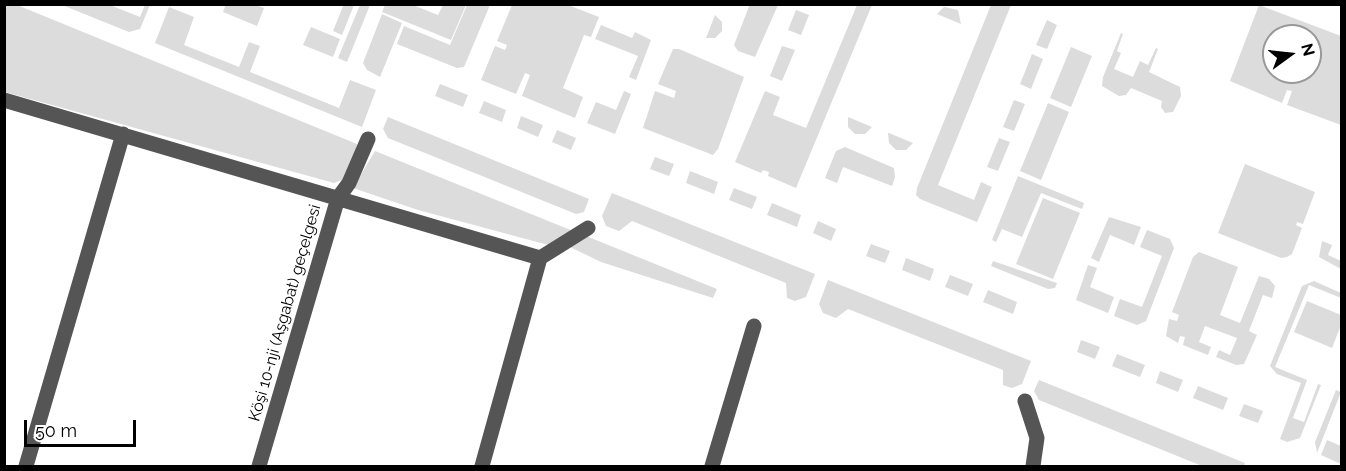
<!DOCTYPE html>
<meta charset="utf-8">
<style>
body{margin:0}
#map{position:relative;width:1346px;height:471px;overflow:hidden;background:#fff;font-family:Raleway,sans-serif}
canvas{display:block}
.frame{position:absolute;inset:0;border:6px solid #000;pointer-events:none}
.north{position:absolute;left:1262px;top:24px;width:60px;height:60px;box-sizing:border-box;background:#fff;border:2px solid #999;border-radius:50%;rotate:75deg;font-size:16px;font-weight:700;line-height:24px;text-align:center;color:#000}
.north::after{content:'';display:block;margin:auto;width:21px;height:27px;background:#000;clip-path:polygon(50% 0,100% 100%,50% 72%,0 100%)}
.scale{position:absolute;left:24px;top:420px;width:112px;height:27px;box-sizing:border-box;border:3px solid #000;border-top:0;padding-left:8px;font-size:18px;line-height:21px;white-space:nowrap;color:#000;-webkit-text-stroke:4px #fff;paint-order:stroke}
</style>
<div id="map">
<canvas width="1346" height="471"></canvas>
<div class="frame"></div>
<div class="north">N</div>
<div class="scale">50 m</div>
</div>
<script>
const context = document.querySelector('canvas').getContext('2d');
context.lineJoin = 'round';
function paint(path, color) { context.fillStyle = color; context.fill(path, 'evenodd'); }
const shape = rows => new Path2D(rows.map(r => 'M' + r).join(''));
function trace(path, color, width, dash) { context.strokeStyle = color; context.lineWidth = width; context.lineCap = dash ? 'butt' : 'round'; context.setLineDash(dash || []); context.stroke(path); }
function write(font, color, halo, rows, align = 'center') {
  context.font = font + ' Raleway,sans-serif'; context.lineWidth = 4.5; context.setLineDash([]); context.textBaseline = 'middle'; context.strokeStyle = halo; context.fillStyle = color; for (const [text, x, y, turn = 0] of rows) {
    context.save(); context.translate(x, y); context.rotate((+turn || 0) * Math.PI / 180); context.textAlign = isNaN(turn) ? turn : align; if (halo) context.strokeText(text, 0, 0); context.fillText(text, 0, 0); context.restore();
  }
}
paint(shape([
 [226,4,255,5,264,8,257,26,223,12],
 [344,4,354,5,342,35,333,31],
 [750,4,778,5,755,57,738,51,734,45],
 [4,5,17,5,357,144,354,160,344,179,334,183,5,92],
 [62,5,110,5,140,17,145,5,150,5,140,29,129,32],
 [360,5,370,5,347,62,338,58],
 [413,5,438,15,443,5,466,5,451,40,382,12,385,5],
 [467,5,490,5,464,67,457,68,397,44,404,26,450,45],
 [512,5,568,5,599,17,591,37,584,35,563,88,583,97,575,118,522,96,530,75,525,73,516,94,481,80,495,46,505,50,507,45,497,41],
 [857,5,872,5,796,188,768,176,769,172,763,170,761,173,735,162,765,91,780,97,773,115,806,128],
 [991,5,1011,5,938,185,974,200,981,182,992,187,977,222,920,199,916,195,917,188],
 [1259,5,1341,36,1341,125,1287,105,1292,91,1287,90,1282,103,1230,81],
 [1274,36,1310,36,1310,72,1274,72],
 [169,7,194,17,184,45,239,67,249,42,260,46,250,72,339,108,350,80,376,90,362,127,155,43],
 [944,7,958,10,961,24,937,14],
 [796,10,809,15,801,35,788,30],
 [382,14,402,23,380,77,367,70,363,63],
 [715,15,722,22,722,31,715,38,706,38],
 [1047,20,1057,25,1047,49,1036,45],
 [601,25,632,38,635,32,651,40,636,80,629,77,638,56,595,39],
 [311,27,340,39,333,57,303,45],
 [1121,33,1123,34,1117,51,1121,53,1114,69,1133,77,1140,61,1148,65,1156,48,1158,49,1149,72,1180,87,1181,96,1173,112,1165,113,1161,107,1162,101,1131,88,1126,95,1119,96,1102,86,1103,77],
 [782,46,795,50,782,81,770,76],
 [1071,47,1092,56,1071,107,1050,98],
 [673,49,679,49,744,77,718,149,713,155,643,128,655,91,674,98,676,91,658,84],
 [1032,54,1043,59,1031,89,1020,84],
 [440,84,468,95,463,107,435,96],
 [624,91,631,94,615,134,587,123,596,102,616,110],
 [1014,100,1025,104,1014,131,1003,127],
 [484,101,506,110,502,122,479,113],
 [1048,103,1069,112,1041,180,1020,171],
 [521,116,543,125,538,137,517,128],
 [388,117,589,199,584,212,576,214,388,138,383,129],
 [848,117,872,127,865,134,855,134,848,127],
 [557,130,576,138,571,150,552,142],
 [888,133,889,133,913,143,906,150,896,150,889,143],
 [999,138,1010,142,998,171,987,167],
 [845,147,894,168,895,177,892,186,843,167,837,183,825,178,836,151],
 [375,151,573,231,552,246,418,210,353,188],
 [655,157,674,164,669,176,650,169],
 [1245,164,1315,192,1303,224,1297,222,1296,225,1302,228,1292,254,1287,257,1281,258,1218,233],
 [690,171,718,182,714,194,686,183],
 [1018,176,1084,203,1082,209,1041,193,1022,237,1002,229,996,242,992,240],
 [734,188,757,197,752,209,729,200],
 [612,193,815,274,806,297,795,301,787,298,786,283,632,221,619,231,606,226,602,216],
 [1043,198,1080,213,1053,279,1016,264],
 [772,203,801,215,797,227,767,215],
 [1109,217,1141,227,1134,245,1110,235,1099,262,1091,258],
 [818,221,836,229,831,241,813,233],
 [1147,230,1170,239,1174,248,1146,321,1137,325,1114,316,1120,299,1142,307,1162,256,1140,247],
 [586,236,717,289,713,298,601,262,570,247],
 [1322,241,1332,245,1328,255,1341,261,1341,269,1319,257],
 [871,244,890,251,885,263,866,256],
 [1199,252,1238,267,1220,315,1240,323,1259,276,1269,279,1275,286,1272,298,1263,295,1249,331,1257,335,1244,364,1236,365,1216,357,1219,350,1230,355,1237,338,1205,326,1199,342,1211,347,1208,355,1183,345,1185,337,1180,336,1178,343,1166,336,1169,319,1177,321,1179,315,1172,312,1193,257],
 [906,258,934,269,930,281,902,270],
 [993,261,1057,283,1055,288,1048,289,991,266],
 [1088,265,1097,268,1090,287,1114,297,1108,313,1076,300],
 [950,275,973,284,968,296,945,287],
 [828,280,1031,361,1022,384,1012,388,1003,385,1003,370,848,309,836,318,823,313,819,304],
 [1314,281,1341,293,1341,298,1309,285,1275,367,1307,380,1293,418,1304,422,1318,384,1321,385,1300,438,1287,442,1280,439,1301,383,1277,374,1270,366,1302,286],
 [988,290,1017,302,1013,314,983,302],
 [1307,301,1341,315,1341,325,1332,348,1294,332],
 [1081,340,1100,347,1095,359,1077,352],
 [1117,354,1145,365,1140,377,1112,366],
 [1160,371,1183,380,1178,392,1156,383],
 [1039,380,1245,463,1244,466,1202,466,1039,400,1034,391],
 [1198,386,1228,398,1223,410,1193,398],
 [1336,390,1341,392,1317,453,1315,442],
 [1244,404,1263,411,1258,423,1239,416],
 [1327,440,1341,446,1341,464,1321,455]
]), '#dcdcdc');
trace(shape([
 [4,100,540,258,588,228],
 [1025,401,1037,438,1033,466],
 [26,466,123,134],
 [259,466,338,198,349,183,368,139],
 [482,466,540,258],
 [712,466,754,326]
]), '#555', 15);
write('16px', '#000', '#fff', [
 ["Köşi 10-nji (Aşgabat) geçelgesi",285,313,-74]
]);
</script>
